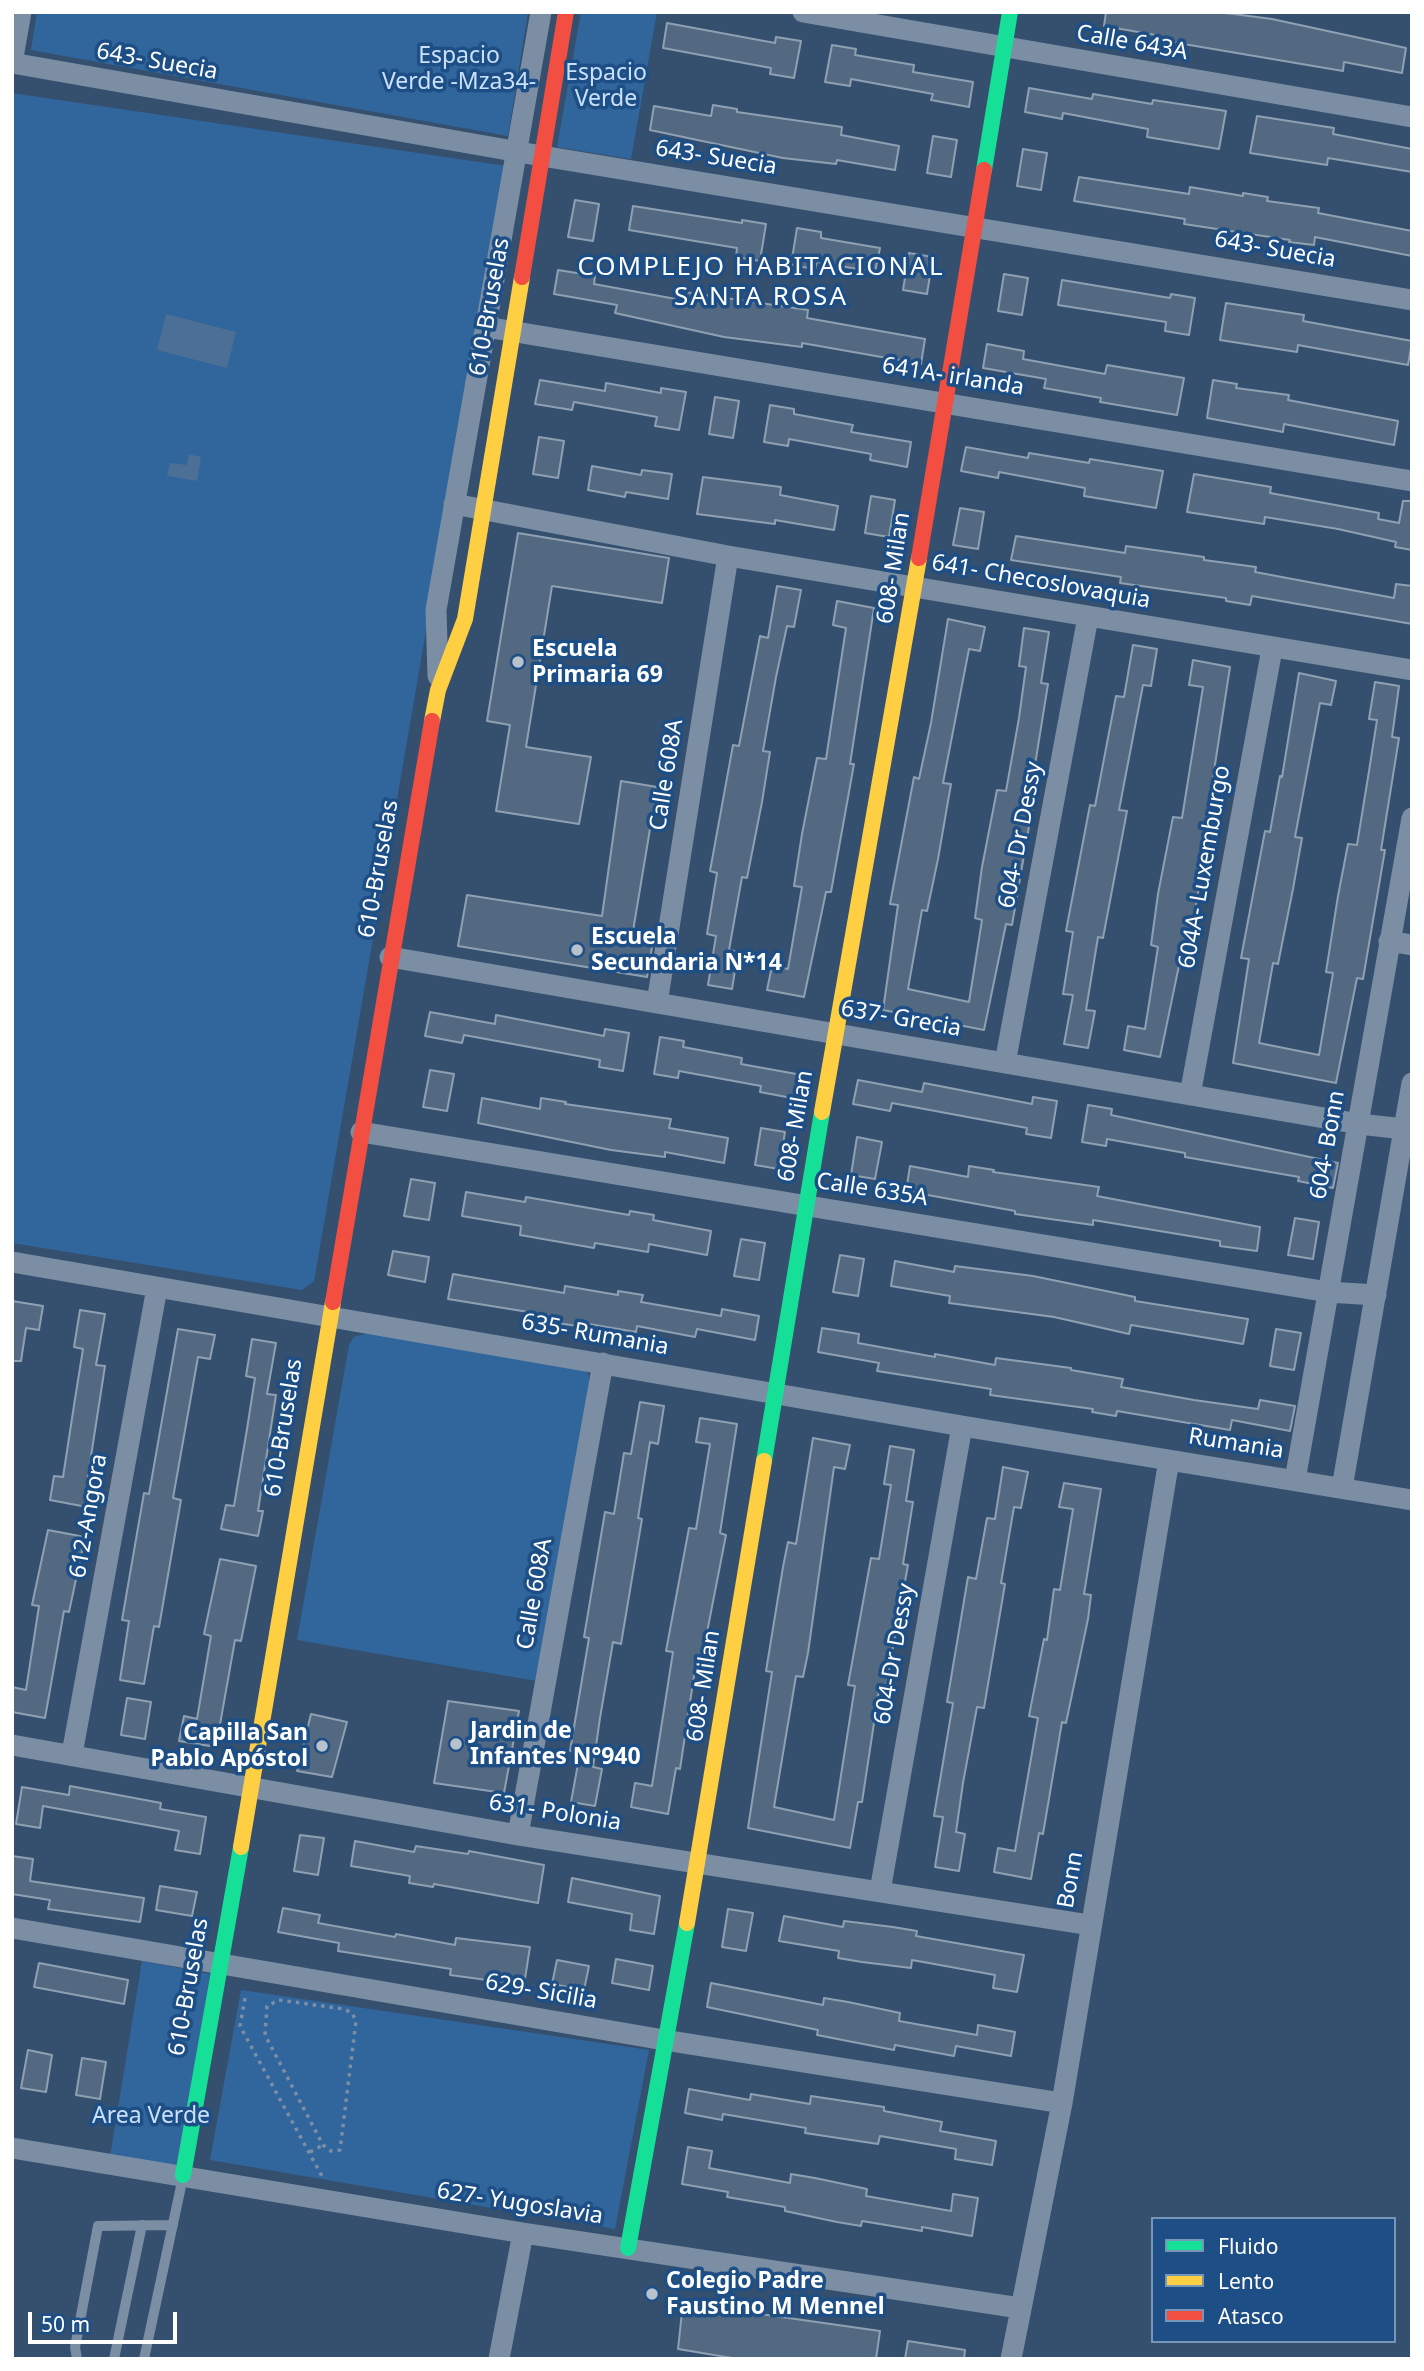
<!DOCTYPE html>
<meta charset="utf-8">
<style>
body{margin:0}
#map{position:relative;width:1424px;height:2371px;overflow:hidden;background:#35506e;font-family:"Noto Sans",sans-serif}
canvas{display:block}
.frame{position:absolute;inset:0;border:14px solid #fff;pointer-events:none}
.legend{position:absolute;left:1151px;top:2217px;width:245px;height:126px;box-sizing:border-box;background:#1d4f86;border:2px solid #7795b6;margin:0;padding:9px 12px;list-style:none;font-size:21px;color:#fff}
.legend li{display:flex;align-items:center;gap:14px;height:35px}
.legend b{width:35px;border:2px solid #7795b6}
.scale{position:absolute;left:28px;top:2312px;width:149px;height:32px;box-sizing:border-box;border:4px solid #fff;border-top:0;padding-left:9px;font-size:21px;line-height:24px;white-space:nowrap;color:#fff;-webkit-text-stroke:5px #1d4f86;paint-order:stroke}
</style>
<div id="map">
<canvas width="1424" height="2371"></canvas>
<div class="frame"></div>
<ul class="legend">
<li><b style="height:9px;background:#16e098"></b>Fluido</li>
<li><b style="height:9px;background:#ffcf43"></b>Lento</li>
<li><b style="height:9px;background:#f24e42"></b>Atasco</li>
</ul>
<div class="scale">50 m</div>
</div>
<script>
const context = document.querySelector('canvas').getContext('2d');
context.lineJoin = 'round';
function paint(path, color) { context.fillStyle = color; context.fill(path, 'evenodd'); }
const shape = rows => new Path2D(rows.map(r => 'M' + r).join(''));
function trace(path, color, width, dash) { context.strokeStyle = color; context.lineWidth = width; context.lineCap = dash ? 'butt' : 'round'; context.setLineDash(dash || []); context.stroke(path); }
function write(font, color, halo, rows, align = 'center') {
  context.font = font + ' "Noto Sans",sans-serif'; context.lineWidth = 7; context.setLineDash([]); context.textBaseline = 'middle'; context.strokeStyle = halo; context.fillStyle = color; for (const [text, x, y, turn = 0] of rows) {
    context.save(); context.translate(x, y); context.rotate((+turn || 0) * Math.PI / 180); context.textAlign = isNaN(turn) ? turn : align; if (halo) context.strokeText(text, 0, 0); context.fillText(text, 0, 0); context.restore();
  }
}
paint(shape([
 [37,12,528,12,508,136,31,50],
 [581,12,657,12,631,159,557,147],
 [12,93,506,166,314,1281,302,1290,12,1243],
 [368,1333,580,1366,588,1373,591,1386,537,1681,297,1640,349,1345,354,1337],
 [142,1961,210,1974,179,2166,110,2157],
 [241,1990,649,2050,615,2229,210,2160]
]), '#31669c');
paint(shape([
 [166,314,236,332,227,368,157,350],
 [189,454,201,457,197,481,167,476,170,463,187,465]
]), '#4b6f95');
const building = shape([
 [1106,12,1218,12,1272,19,1406,48,1402,73,1344,62,1343,71,1160,40,1161,36,1104,26,1106,12],
 [667,23,775,43,776,37,801,41,794,78,770,74,771,68,663,48,667,23],
 [832,45,856,49,855,55,914,65,913,72,973,82,969,107,931,100,933,94,851,79,850,86,825,82,832,45],
 [1029,88,1092,99,1093,94,1152,104,1153,100,1226,111,1219,149,1147,137,1148,129,1063,113,1062,119,1025,112,1029,88],
 [713,105,737,109,737,112,842,127,841,135,899,146,895,170,837,160,836,164,783,158,650,130,654,106,711,116,713,105],
 [1257,116,1334,128,1333,134,1412,149,1412,172,1328,158,1327,165,1250,153,1257,116],
 [933,136,957,140,951,177,927,173,933,136],
 [1023,149,1047,153,1041,190,1017,186,1023,149],
 [1079,177,1189,194,1190,187,1243,196,1243,193,1268,197,1267,201,1319,208,1318,213,1412,231,1412,256,1315,237,1314,245,1289,242,1290,240,1184,224,1185,219,1074,201,1079,177],
 [575,200,599,204,593,241,568,237,575,200],
 [633,206,742,223,742,220,766,224,760,261,736,257,737,248,629,230,633,206],
 [797,228,821,232,821,238,880,248,875,272,817,262,815,269,791,265,797,228],
 [909,253,933,257,927,294,903,290,909,253],
 [558,270,595,276,594,284,676,299,678,291,808,310,807,318,925,339,921,364,802,343,802,347,724,337,615,313,617,305,554,294,558,270],
 [1004,274,1028,278,1022,315,998,311,1004,274],
 [1062,280,1170,298,1171,294,1195,298,1189,335,1165,331,1166,322,1058,305,1062,280],
 [1226,303,1304,315,1303,321,1412,341,1408,365,1298,345,1297,352,1220,340,1226,303],
 [987,344,1024,351,1023,359,1105,374,1107,365,1184,378,1177,415,1100,402,1101,398,1044,388,1046,379,983,368,987,344],
 [540,380,605,391,606,383,661,393,661,388,686,392,679,430,655,426,657,417,574,402,572,410,535,404,540,380],
 [1213,380,1237,384,1236,388,1289,395,1288,400,1398,421,1394,445,1284,424,1283,432,1207,418,1213,380],
 [715,397,739,401,733,438,709,434,715,397],
 [770,405,794,409,794,414,853,425,851,432,911,442,907,467,870,460,871,454,789,439,788,446,764,442,770,405],
 [539,437,564,441,558,478,533,474,539,437],
 [966,447,1028,458,1029,453,1089,463,1090,459,1163,471,1156,508,1084,496,1085,488,999,472,998,478,961,471,966,447],
 [592,466,641,475,642,470,672,474,668,499,626,492,625,497,588,490,592,466],
 [1194,474,1271,487,1270,493,1379,513,1378,519,1399,523,1403,501,1412,501,1412,550,1395,547,1396,542,1338,529,1265,517,1264,524,1187,512,1194,474],
 [703,477,781,487,780,495,838,506,834,530,775,520,775,524,697,514,703,477],
 [871,496,895,500,889,537,865,533,871,496],
 [960,508,984,512,978,549,953,545,960,508],
 [518,533,669,558,662,603,552,586,526,747,591,757,579,824,496,811,510,725,487,721,518,533],
 [1016,536,1125,553,1126,546,1204,557,1204,560,1256,567,1255,572,1394,598,1396,584,1412,586,1412,624,1252,596,1250,605,1226,601,1226,598,1120,583,1121,577,1011,560,1016,536],
 [777,586,801,590,794,627,787,626,776,677,763,751,770,752,762,802,747,878,742,877,729,950,738,952,732,989,708,985,716,936,707,934,717,873,710,871,733,745,739,746,760,636,768,638,777,586],
 [837,601,874,608,850,764,854,764,831,892,826,892,804,997,767,990,772,966,788,969,802,887,794,886,802,834,817,758,826,759,846,628,833,625,837,601],
 [948,619,985,627,980,651,969,649,943,783,951,784,938,859,927,911,922,910,908,989,969,1002,982,920,975,918,982,867,997,790,1006,791,1019,718,1026,667,1019,666,1024,628,1049,632,1041,683,1048,684,1030,796,1034,797,1012,925,1006,924,984,1030,883,1010,898,905,890,904,914,777,919,779,931,723,948,619],
 [1133,645,1157,649,1151,686,1143,685,1119,810,1127,811,1103,938,1098,937,1086,1010,1095,1011,1088,1048,1064,1044,1073,995,1063,994,1073,932,1066,931,1090,805,1095,806,1116,696,1124,697,1133,645],
 [1193,660,1230,667,1206,823,1210,823,1192,928,1187,952,1182,951,1160,1057,1124,1050,1128,1026,1145,1029,1158,947,1151,945,1158,894,1173,817,1182,818,1203,687,1189,685,1193,660],
 [1299,673,1336,681,1331,705,1320,703,1295,837,1302,838,1293,889,1278,964,1273,963,1259,1043,1319,1055,1333,973,1326,972,1338,896,1348,844,1357,845,1369,771,1377,720,1369,719,1375,682,1399,686,1392,737,1399,738,1381,850,1385,850,1363,979,1357,978,1336,1083,1233,1063,1249,959,1241,958,1265,831,1270,832,1280,776,1282,777,1299,673],
 [621,781,657,787,633,931,654,935,647,977,458,946,467,895,602,916,621,781],
 [430,1012,495,1024,496,1015,604,1036,605,1029,629,1033,623,1071,599,1067,600,1060,464,1035,462,1043,425,1036,430,1012],
 [660,1037,684,1041,683,1047,742,1058,741,1064,802,1075,797,1099,760,1092,761,1086,679,1071,678,1078,654,1074,660,1037],
 [430,1070,454,1074,447,1111,423,1107,430,1070],
 [858,1080,922,1092,924,1083,1032,1104,1033,1097,1057,1101,1051,1138,1026,1134,1027,1128,892,1103,890,1111,853,1104,858,1080],
 [482,1098,540,1109,541,1098,566,1102,565,1104,671,1119,669,1128,728,1138,724,1163,665,1152,665,1157,611,1150,478,1123,482,1098],
 [1088,1105,1112,1109,1111,1115,1338,1163,1333,1188,1298,1181,1299,1177,1185,1157,1185,1153,1107,1139,1106,1146,1082,1142,1088,1105],
 [761,1128,785,1132,779,1169,755,1165,761,1128],
 [857,1137,882,1142,875,1179,851,1175,857,1137],
 [910,1166,968,1177,969,1166,994,1170,993,1172,1099,1187,1097,1196,1260,1227,1257,1251,1220,1246,1220,1241,1093,1220,1093,1225,1015,1214,1015,1211,906,1191,910,1166],
 [411,1179,435,1183,429,1220,404,1216,411,1179],
 [466,1192,525,1202,526,1197,629,1215,630,1211,654,1215,653,1220,711,1231,707,1255,649,1244,648,1252,595,1243,594,1248,520,1235,521,1226,462,1216,466,1192],
 [1295,1218,1319,1222,1313,1259,1288,1255,1295,1218],
 [741,1239,765,1243,759,1280,734,1276,741,1239],
 [393,1251,429,1257,425,1282,388,1275,393,1251],
 [840,1255,864,1259,858,1296,833,1292,840,1255],
 [895,1261,954,1272,955,1266,1033,1276,1135,1297,1135,1301,1248,1319,1243,1344,1131,1325,1129,1334,1054,1317,949,1303,950,1296,891,1286,895,1261],
 [453,1274,564,1293,565,1286,618,1295,618,1291,643,1295,641,1302,721,1316,722,1309,759,1316,755,1340,697,1329,695,1337,637,1326,636,1332,583,1323,583,1327,558,1323,559,1317,448,1299,453,1274],
 [12,1301,43,1306,39,1330,26,1328,21,1361,12,1361,12,1301],
 [80,1310,105,1314,96,1365,105,1366,87,1482,92,1482,87,1507,50,1500,54,1476,63,1477,75,1399,83,1349,74,1347,80,1310],
 [822,1328,859,1334,858,1343,935,1357,935,1354,995,1365,996,1358,1071,1368,1071,1370,1123,1379,1121,1387,1194,1400,1258,1409,1260,1400,1295,1406,1290,1431,1232,1420,1230,1430,1117,1411,1116,1416,1092,1412,1093,1409,990,1395,991,1389,877,1371,879,1363,818,1352,822,1328],
 [178,1329,215,1335,210,1359,198,1357,173,1498,181,1500,159,1627,154,1626,144,1684,120,1680,129,1621,122,1620,144,1493,149,1494,178,1329],
 [1276,1329,1301,1333,1294,1370,1270,1366,1276,1329],
 [252,1339,276,1343,267,1394,276,1395,258,1511,263,1511,258,1536,221,1529,226,1505,234,1506,247,1429,255,1378,246,1376,252,1339],
 [640,1402,664,1406,658,1444,650,1442,638,1518,642,1519,621,1644,613,1642,600,1718,593,1767,602,1769,595,1806,571,1802,580,1753,570,1751,589,1638,584,1637,605,1512,614,1514,624,1453,631,1454,640,1402],
 [700,1418,737,1424,720,1533,726,1535,702,1658,697,1656,680,1769,676,1768,668,1814,631,1807,635,1783,652,1786,673,1652,666,1651,689,1528,696,1529,710,1444,696,1442,700,1418],
 [813,1438,850,1445,845,1469,834,1467,808,1653,803,1677,796,1676,774,1807,834,1820,855,1686,848,1685,871,1558,879,1559,891,1485,884,1484,890,1446,914,1450,906,1501,913,1502,903,1564,908,1565,885,1691,879,1690,862,1802,858,1802,850,1848,748,1828,772,1672,766,1671,783,1567,788,1542,796,1544,813,1438],
 [1003,1467,1028,1472,1021,1508,1014,1507,1001,1583,1005,1584,984,1708,977,1707,963,1783,956,1832,965,1834,959,1871,935,1867,943,1817,934,1816,953,1703,947,1702,968,1577,976,1579,987,1518,995,1519,1003,1467],
 [1064,1483,1101,1489,1084,1594,1091,1595,1088,1619,1066,1723,1062,1722,1043,1834,1039,1833,1031,1879,994,1872,998,1848,1015,1851,1038,1718,1029,1716,1044,1639,1047,1640,1054,1589,1060,1590,1073,1509,1059,1507,1064,1483],
 [48,1530,85,1537,69,1612,64,1611,45,1718,12,1712,12,1687,26,1690,39,1606,32,1605,48,1530],
 [220,1559,256,1566,241,1641,235,1640,216,1747,179,1741,184,1716,197,1719,211,1636,204,1634,220,1559],
 [127,1698,151,1702,145,1739,121,1735,127,1698],
 [448,1701,519,1711,504,1793,434,1783,448,1701],
 [311,1714,347,1722,332,1777,297,1771,311,1714],
 [70,1786,161,1803,160,1809,206,1817,200,1854,175,1850,179,1831,43,1806,40,1828,16,1824,22,1787,69,1795,70,1786],
 [300,1835,324,1838,318,1875,294,1871,300,1835],
 [355,1841,414,1852,416,1846,468,1854,469,1851,544,1865,538,1903,434,1884,433,1887,409,1883,410,1876,351,1866,355,1841],
 [12,1856,33,1859,30,1881,144,1898,140,1922,48,1909,50,1900,12,1894,12,1856],
 [572,1878,660,1896,654,1934,630,1930,632,1914,568,1902,572,1878],
 [160,1886,197,1892,192,1916,156,1910,160,1886],
 [283,1908,320,1915,318,1923,395,1937,396,1934,455,1945,456,1938,530,1947,524,1985,450,1975,451,1969,338,1951,339,1943,278,1932,283,1908],
 [728,1909,753,1913,746,1951,722,1947,728,1909],
 [784,1916,843,1927,844,1921,893,1927,917,1931,916,1936,1024,1955,1017,1992,993,1988,995,1975,912,1960,911,1968,862,1962,838,1958,839,1951,779,1941,784,1916],
 [616,1959,653,1966,649,1990,612,1983,616,1959],
 [557,1960,589,1966,584,1990,552,1984,557,1960],
 [39,1963,128,1980,124,2004,34,1987,39,1963],
 [711,1983,823,2005,824,1998,848,2002,900,2013,899,2021,977,2035,978,2025,1015,2032,1011,2056,956,2046,954,2056,895,2045,894,2050,817,2035,818,2030,707,2007,711,1983],
 [28,2050,52,2055,46,2092,21,2088,28,2050],
 [82,2058,106,2062,100,2099,76,2095,82,2058],
 [689,2089,750,2100,751,2094,810,2104,811,2096,884,2107,884,2111,942,2122,940,2131,996,2141,992,2165,955,2159,956,2149,880,2136,878,2144,805,2133,806,2128,723,2114,722,2120,685,2113,689,2089],
 [688,2147,712,2151,709,2168,790,2183,791,2174,815,2178,867,2189,866,2196,951,2211,953,2194,978,2198,972,2236,922,2227,922,2231,862,2221,861,2226,837,2222,785,2211,785,2207,727,2197,728,2192,682,2184,688,2147],
 [683,2303,880,2331,876,2359,738,2359,678,2349,683,2303],
 [908,2341,965,2350,964,2359,905,2359,908,2341]
]);
paint(building, '#536981');
trace(building, '#8fa0b2', 2);
trace(shape([
 [245,1998,240,2026,324,2180],
 [279,2000,344,2009,352,2013,356,2021,340,2150,331,2151,323,2145,265,2035,267,2006,279,2000],
 [310,2152,323,2145]
]), '#7b8ea4', 3.5, [3.5, 5]);
trace(shape([
 [77,2359,75,2347,98,2226,173,2225],
 [114,2359,142,2225],
 [144,2359,183,2177]
]), '#7b8ea4', 10);
trace(shape([
 [803,12,1412,117],
 [12,63,542,156,1412,300],
 [12,63,21,12],
 [486,327,1412,481],
 [454,504,728,556,1412,670],
 [438,676,436,610,541,12],
 [1389,941,1412,945],
 [390,957,1359,1124,1404,1129],
 [657,1003,728,556],
 [1005,1063,1088,617],
 [1190,1095,1272,649],
 [361,1132,1328,1292,1376,1295],
 [12,1262,962,1426,1412,1500],
 [1295,1480,1412,818],
 [1342,1488,1412,1083],
 [12,1745,518,1835,1090,1925],
 [72,1754,157,1288],
 [518,1835,603,1363],
 [880,1891,962,1426],
 [12,1928,664,2040,1062,2103],
 [12,2148,523,2233,1020,2308],
 [499,2359,523,2233],
 [1011,2359,1062,2103,1169,1460]
]), '#7b8ea4', 21);
trace(shape([
 [984,170,1010,12],
 [764,1461,822,1112],
 [183,2175,241,1847],
 [628,2248,687,1923]
]), '#16e098', 16);
trace(shape([
 [432,721,438,690,465,619,522,277],
 [822,1112,919,558],
 [241,1847,333,1302],
 [687,1923,764,1461]
]), '#ffcf43', 16);
trace(shape([
 [522,277,566,12],
 [919,558,984,170],
 [333,1302,432,721]
]), '#f24e42', 16);
for (const [x, y, r, color] of [
 [518,662,7,"#b8c2cc"],
 [577,950,7,"#b8c2cc"],
 [456,1744,7,"#b8c2cc"],
 [322,1746,7,"#b8c2cc"],
 [652,2294,7,"#b8c2cc"]
]) { const dot = new Path2D(); dot.arc(x, y, r, 0, 2 * Math.PI); context.fillStyle = color; context.fill(dot); trace(dot, '#1d4f86', 2.5); }
write('23px', '#fff', '#1d4f86', [
 ["Calle 643A",1132,43,10],
 ["643- Suecia",157,62,10],
 ["643- Suecia",716,158,9],
 ["643- Suecia",1275,250,10],
 ["610-Bruselas",490,307,-80],
 ["641A- irlanda",953,377,9],
 ["608- Milan",894,568,-81],
 ["641- Checoslovaquia",1041,582,10],
 ["Calle 608A",667,775,-81],
 ["604- Dr Dessy",1021,835,-79],
 ["604A- Luxemburgo",1205,867,-80],
 ["610-Bruselas",379,869,-80],
 ["637- Grecia",901,1019,10],
 ["608- Milan",796,1126,-80],
 ["604- Bonn",1328,1145,-80],
 ["Calle 635A",872,1190,9],
 ["635- Rumania",595,1335,10],
 ["610-Bruselas",284,1428,-81],
 ["Rumania",1236,1444,9],
 ["612-Angora",89,1516,-80],
 ["Calle 608A",535,1594,-80],
 ["604-Dr Dessy",895,1654,-80],
 ["608- Milan",704,1686,-81],
 ["631- Polonia",555,1813,9],
 ["Bonn",1071,1880,-80],
 ["610-Bruselas",189,1987,-80],
 ["629- Sicilia",541,1992,10],
 ["627- Yugoslavia",520,2204,9]
]);
write('23px', '#c9e1f8', '#1d4f86', [
 ["Espacio",459,56],
 ["Verde -Mza34-",459,82],
 ["Espacio",606,73],
 ["Verde",606,99],
 ["Area Verde",151,2116]
]);
write('bold 23px', '#fff', '#1d4f86', [
 ["Escuela",532,649],
 ["Primaria 69",532,675],
 ["Escuela",591,937],
 ["Secundaria N*14",591,963],
 ["Jardin de",470,1731],
 ["Infantes N°940",470,1757],
 ["Capilla San",308,1733,"right"],
 ["Pablo Apóstol",308,1759,"right"],
 ["Colegio Padre",666,2281],
 ["Faustino M Mennel",666,2307]
], 'left');
context.letterSpacing = '2px';
write('26px', '#fff', '#1d4f86', [
 ["COMPLEJO HABITACIONAL",761,268],
 ["SANTA ROSA",761,298]
]);
context.letterSpacing = '0px';
</script>
